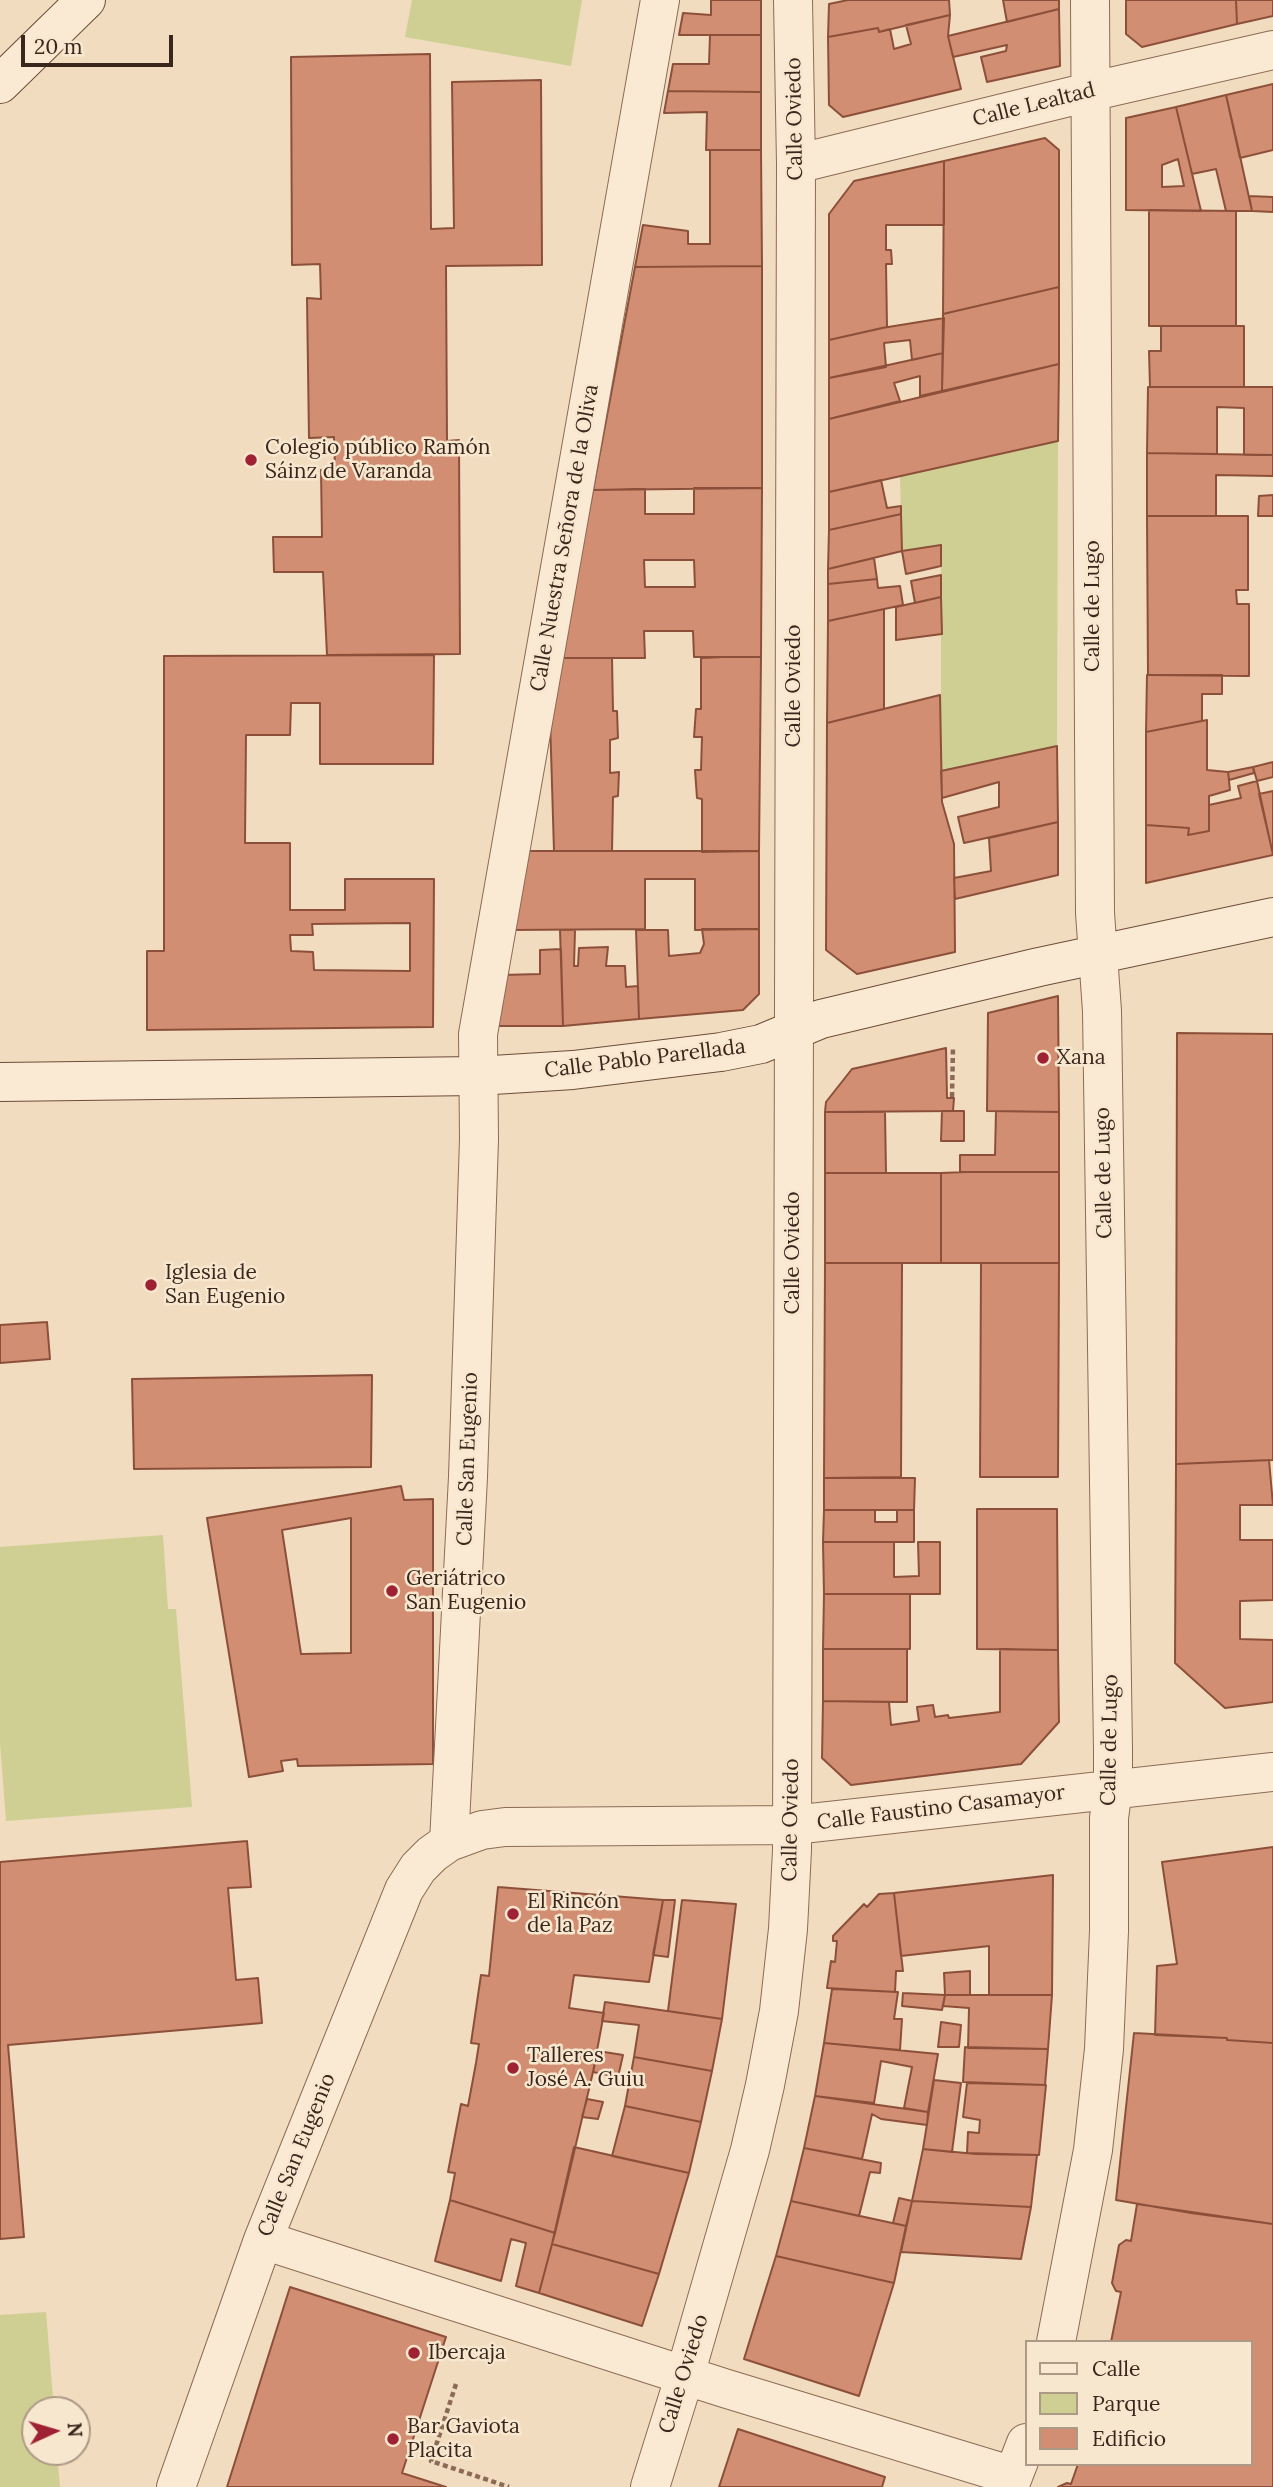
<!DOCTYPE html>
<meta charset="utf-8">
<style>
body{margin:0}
#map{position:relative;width:1273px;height:2487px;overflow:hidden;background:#f1dcbf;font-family:Lora,serif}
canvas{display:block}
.legend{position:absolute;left:1025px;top:2340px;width:228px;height:126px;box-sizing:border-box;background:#f8e7cf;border:2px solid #ac9a87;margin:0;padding:9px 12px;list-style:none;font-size:21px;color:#39261c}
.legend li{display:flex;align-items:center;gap:14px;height:35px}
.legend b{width:35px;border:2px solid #ac9a87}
.north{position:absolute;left:21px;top:2396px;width:70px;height:70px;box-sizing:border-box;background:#f8e7cf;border:2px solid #ac9a87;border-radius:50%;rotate:86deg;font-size:19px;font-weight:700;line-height:28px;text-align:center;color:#39261c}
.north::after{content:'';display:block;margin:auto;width:24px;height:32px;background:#9e2233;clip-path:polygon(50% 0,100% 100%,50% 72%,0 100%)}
.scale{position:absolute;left:21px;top:35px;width:152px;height:32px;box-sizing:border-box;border:4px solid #39261c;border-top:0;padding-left:9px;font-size:21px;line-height:24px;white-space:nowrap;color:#39261c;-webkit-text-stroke:5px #f8e7cf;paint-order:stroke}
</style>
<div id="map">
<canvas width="1273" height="2487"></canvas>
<ul class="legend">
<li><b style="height:9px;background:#fbead3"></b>Calle</li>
<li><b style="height:19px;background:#cfcf93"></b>Parque</li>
<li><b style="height:19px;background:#d28e72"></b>Edificio</li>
</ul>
<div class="north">N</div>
<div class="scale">20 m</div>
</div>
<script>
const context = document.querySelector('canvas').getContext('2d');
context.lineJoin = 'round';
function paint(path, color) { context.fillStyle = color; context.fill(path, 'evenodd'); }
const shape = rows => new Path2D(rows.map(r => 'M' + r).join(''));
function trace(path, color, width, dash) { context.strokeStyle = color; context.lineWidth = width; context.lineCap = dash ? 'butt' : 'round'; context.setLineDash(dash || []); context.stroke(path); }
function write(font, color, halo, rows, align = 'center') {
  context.font = font + ' Lora,serif'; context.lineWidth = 5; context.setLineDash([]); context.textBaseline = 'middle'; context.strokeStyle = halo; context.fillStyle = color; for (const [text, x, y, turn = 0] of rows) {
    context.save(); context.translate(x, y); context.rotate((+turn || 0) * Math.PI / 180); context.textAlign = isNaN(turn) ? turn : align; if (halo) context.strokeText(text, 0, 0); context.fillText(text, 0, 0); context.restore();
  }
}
paint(shape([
 [412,0,582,0,571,66,405,37],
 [1058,441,1057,746,941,771,941,545,902,551,900,476],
 [163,1535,168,1609,176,1609,192,1807,6,1821,0,1743,0,1547],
 [46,2312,54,2410,35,2410,35,2452,57,2452,60,2487,0,2487,0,2315]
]), '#cfcf93');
const building = shape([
 [711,0,761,0,761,35,679,35,683,13,711,15,711,0],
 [848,0,949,0,950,15,879,32,878,28,828,37,829,4,848,0],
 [1003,0,1059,0,1059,9,1007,22,1003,0],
 [1126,0,1236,0,1237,24,1142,47,1126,34,1126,0],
 [1236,0,1273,0,1273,16,1237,24,1236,0],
 [1059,9,1060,66,987,82,981,57,1006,51,1007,45,953,57,948,36,1059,9],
 [950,15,948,36,961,89,843,117,829,105,828,37,878,28,879,32,890,29,894,49,911,44,906,25,950,15],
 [710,35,761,35,761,92,668,91,673,64,709,64,710,35],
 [430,54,431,229,454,228,452,82,541,80,542,265,446,266,447,441,459,440,460,654,327,655,323,572,274,572,273,537,322,537,321,470,335,469,334,437,309,438,307,298,321,299,320,264,292,265,291,57,430,54],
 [1273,84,1273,150,1240,158,1226,95,1273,84],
 [668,91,761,92,761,150,706,150,707,112,664,113,668,91],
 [1226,95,1238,147,1252,211,1226,211,1216,169,1192,174,1176,107,1226,95],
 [1176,107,1201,211,1126,210,1126,118,1176,107],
 [1178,159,1184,186,1162,187,1162,165,1178,159],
 [1045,138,1059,150,1059,287,943,314,944,161,1045,138],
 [710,150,761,150,762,266,635,267,643,225,688,231,688,244,710,244,710,150],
 [944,161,944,225,886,225,886,250,891,250,892,264,886,264,887,327,829,340,829,214,854,181,944,161],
 [1249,196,1273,197,1273,212,1252,211,1249,196],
 [1149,210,1236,211,1236,326,1149,326,1149,210],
 [762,266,762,488,593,490,635,267,762,266],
 [1059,287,1059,364,942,391,943,314,1059,287],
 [944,318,943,353,912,360,910,340,884,343,886,367,829,378,829,340,882,328,944,318],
 [1161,326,1244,326,1244,387,1150,387,1149,351,1161,351,1161,326],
 [943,353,942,391,920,396,920,376,894,383,900,401,829,419,829,378,943,353],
 [1059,364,1058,441,829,492,829,419,1059,364],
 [1148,387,1273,387,1273,455,1244,455,1244,408,1217,407,1217,454,1147,453,1148,387],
 [1147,453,1273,455,1273,476,1216,475,1216,516,1147,516,1147,453],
 [881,480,887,508,901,506,901,514,829,530,829,492,881,480],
 [694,488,762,488,761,657,694,657,693,631,644,631,645,658,561,658,593,490,645,489,645,514,694,514,694,488],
 [644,560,694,560,695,587,645,587,644,560],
 [1273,495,1273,516,1258,516,1259,496,1273,495],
 [901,514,902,551,828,569,829,530,901,514],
 [1147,516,1248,516,1248,590,1236,590,1237,604,1249,604,1249,676,1148,675,1147,516],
 [941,545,941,566,906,574,902,551,941,545],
 [874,558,877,579,828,584,828,569,874,558],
 [941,575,941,597,915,603,911,581,941,575],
 [877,579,878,588,900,586,903,605,828,621,828,584,877,579],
 [941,597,942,634,896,640,896,607,941,597],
 [884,609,884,709,827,723,828,621,884,609],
 [434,655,433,764,320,764,320,703,291,703,290,735,246,735,245,843,290,843,290,910,345,910,345,879,434,879,433,1027,147,1030,147,951,164,951,164,656,434,655],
 [410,923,410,971,314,970,313,952,291,951,290,935,313,935,312,924,410,923],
 [723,657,761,657,759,851,702,852,702,799,697,798,695,770,701,770,702,737,694,737,696,709,701,709,701,658,723,657],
 [561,658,612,658,613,711,617,711,618,738,610,740,610,773,619,772,618,796,613,797,612,851,554,851,550,718,561,658],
 [1147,675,1222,675,1222,694,1202,694,1202,721,1146,732,1147,675],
 [940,695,942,802,954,844,955,952,857,974,826,950,827,723,940,695],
 [1207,720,1207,770,1228,772,1230,790,1209,796,1209,831,1188,835,1189,828,1146,825,1146,732,1207,720],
 [1057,746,1058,822,964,843,958,817,999,807,999,782,942,798,941,771,1057,746],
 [1273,762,1273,777,1257,781,1253,767,1273,762],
 [1253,767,1254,773,1229,780,1228,772,1253,767],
 [1257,781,1273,855,1146,883,1146,825,1189,828,1188,835,1209,831,1209,805,1241,798,1238,786,1257,781],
 [1273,791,1273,854,1259,794,1273,791],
 [1058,822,1058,875,955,899,954,878,991,871,989,838,1058,822],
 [525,851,759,851,759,929,695,930,695,879,645,879,645,929,510,930,525,851],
 [702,929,759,929,759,994,743,1010,639,1019,636,930,668,930,669,956,700,953,704,944,702,929],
 [560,930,575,930,574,966,578,966,579,948,608,947,606,966,625,966,626,987,638,986,639,1019,563,1026,560,930],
 [561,949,563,1026,494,1026,502,975,540,974,540,950,561,949],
 [1058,996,1059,1112,987,1111,988,1013,1058,996],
 [1177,1033,1273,1034,1273,1460,1176,1464,1177,1033],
 [946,1048,947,1098,954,1098,953,1111,825,1112,826,1102,852,1069,946,1048],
 [942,1111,964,1111,964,1141,941,1141,942,1111],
 [996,1111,1059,1112,1059,1172,960,1172,960,1155,995,1155,996,1111],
 [825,1112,885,1112,886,1173,825,1173,825,1112],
 [966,1172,1059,1172,1059,1263,941,1263,941,1173,966,1172],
 [825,1173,941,1173,941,1263,825,1263,825,1173],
 [825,1263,902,1263,901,1477,824,1478,825,1263],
 [981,1263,1059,1263,1058,1477,980,1477,981,1263],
 [47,1322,50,1359,0,1363,0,1325,47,1322],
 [372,1375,371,1467,134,1469,132,1379,372,1375],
 [1269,1460,1273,1505,1240,1505,1240,1540,1273,1540,1273,1600,1240,1601,1240,1639,1273,1640,1273,1702,1225,1708,1175,1663,1176,1464,1269,1460],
 [824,1478,915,1478,914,1510,824,1510,824,1478],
 [401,1486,404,1500,433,1499,433,1764,298,1766,297,1759,281,1761,283,1771,249,1777,207,1518,401,1486],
 [351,1518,351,1653,301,1654,282,1530,351,1518],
 [977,1509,1057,1509,1058,1650,977,1649,977,1509],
 [824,1510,875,1510,875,1522,897,1522,897,1510,914,1510,914,1542,823,1542,824,1510],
 [823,1542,894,1542,894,1577,919,1576,918,1542,940,1542,940,1594,824,1594,823,1542],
 [824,1594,910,1594,910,1649,823,1649,824,1594],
 [823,1649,907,1649,907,1702,823,1701,823,1649],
 [1000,1649,1058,1650,1059,1722,1021,1764,851,1785,822,1758,823,1701,889,1702,891,1725,919,1721,917,1707,933,1705,935,1717,948,1715,949,1718,1000,1712,1000,1649],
 [247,1841,251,1887,228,1888,236,1980,258,1978,262,2023,8,2045,24,2237,0,2239,0,1862,247,1841],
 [1273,1847,1273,2043,1227,2040,1227,2038,1155,2035,1157,1966,1177,1964,1162,1862,1273,1847],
 [1053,1875,1052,1995,989,1995,989,1946,901,1956,894,1893,1053,1875],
 [498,1887,663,1900,649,1982,574,1975,569,2008,604,2013,593,2072,555,2233,450,2200,455,2173,448,2172,461,2104,468,2106,476,2063,479,2044,471,2043,481,1975,489,1976,498,1887],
 [894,1893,903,1971,896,1971,895,1992,827,1988,831,1961,835,1962,837,1941,833,1941,833,1936,864,1904,867,1907,879,1894,894,1893],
 [663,1900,675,1900,668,1957,653,1955,663,1900],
 [682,1900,736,1904,722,2019,668,2011,682,1900],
 [970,1971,970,1995,945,1995,944,1973,970,1971],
 [832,1989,898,1992,894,2019,902,2019,900,2050,824,2043,832,1989],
 [903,1993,945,1995,942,2010,902,2006,903,1993],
 [945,1995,1052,1995,1048,2049,968,2048,969,2008,943,2006,945,1995],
 [605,2002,722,2019,712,2071,634,2057,639,2025,602,2021,605,2002],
 [941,2022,961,2025,959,2047,938,2047,941,2022],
 [1134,2033,1227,2038,1227,2040,1273,2043,1273,2224,1191,2213,1116,2200,1134,2033],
 [824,2043,938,2054,928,2112,904,2108,912,2067,881,2061,874,2103,815,2096,824,2043],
 [965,2047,1048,2049,1045,2085,963,2082,965,2047],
 [598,2051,623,2055,618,2077,593,2072,598,2051],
 [634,2057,712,2071,701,2122,625,2106,634,2057],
 [934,2080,961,2083,952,2152,923,2149,934,2080],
 [967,2083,1046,2085,1039,2155,967,2153,968,2132,979,2133,980,2120,963,2117,967,2083],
 [815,2096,928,2112,927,2125,881,2119,872,2114,862,2159,804,2148,815,2096],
 [587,2099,603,2102,598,2119,582,2117,587,2099],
 [625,2106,701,2122,689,2173,612,2156,625,2106],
 [574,2147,689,2173,659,2274,552,2244,574,2147],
 [804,2148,881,2163,880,2173,870,2172,859,2216,791,2201,804,2148],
 [923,2149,976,2154,1037,2155,1031,2207,912,2201,923,2149],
 [899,2198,912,2201,906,2226,893,2223,899,2198],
 [450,2200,555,2233,539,2293,516,2286,526,2243,511,2239,501,2281,435,2261,450,2200],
 [791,2201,906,2226,894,2283,776,2256,791,2201],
 [912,2201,1031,2207,1021,2259,901,2252,912,2201],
 [1137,2204,1273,2224,1273,2487,1058,2487,1067,2483,1071,2484,1078,2464,1250,2464,1250,2342,1111,2342,1121,2292,1116,2291,1112,2283,1119,2245,1126,2240,1131,2241,1137,2204],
 [552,2244,659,2274,642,2326,539,2293,552,2244],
 [776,2256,894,2283,859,2396,744,2359,776,2256],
 [290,2287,446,2337,402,2473,446,2487,227,2487,290,2287],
 [738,2429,885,2477,882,2487,719,2487,738,2429]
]);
paint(building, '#d28e72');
trace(building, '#8c503a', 2);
const street = shape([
 [796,164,1089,92,1273,50],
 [449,1842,468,1477,479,1139,478,1034,660,0],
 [263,2240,724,2388,1013,2476],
 [1056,2342,1093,2150,1104,2049,1109,1931,1109,1818,1113,1788,1113,1750,1102,1011,1095,913,1090,0],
 [176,2487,263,2240,404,1890,418,1868,432,1854,449,1842,482,1830,505,1827,793,1825,1273,1772],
 [650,2487,685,2375,750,2150,765,2085,779,2011,788,1929,792,1850,796,164,793,0],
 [1009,2487,1026,2443]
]);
const secondary = shape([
 [0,84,86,0],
 [0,1082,477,1076,573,1070,721,1052,761,1044,821,1019,1039,967,1273,917]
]);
trace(street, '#8b6b56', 40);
trace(secondary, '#6c4c3a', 40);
trace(shape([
 [952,1097,953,1047],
 [456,2384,431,2461,509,2487]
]), '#8b6b56', 4.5, [5, 3.5]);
trace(street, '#fbead3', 38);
trace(secondary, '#fbead3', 38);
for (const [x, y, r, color] of [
 [251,460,7,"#9e2233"],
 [1043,1058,7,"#9e2233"],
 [151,1285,7,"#9e2233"],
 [392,1591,7,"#9e2233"],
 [513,1914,7,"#9e2233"],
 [513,2068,7,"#9e2233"],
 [414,2353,7,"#9e2233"],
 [393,2439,7,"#9e2233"]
]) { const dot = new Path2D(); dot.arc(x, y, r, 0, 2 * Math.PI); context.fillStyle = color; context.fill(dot); trace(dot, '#f8e7cf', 2.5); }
write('21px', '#39261c', '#f8e7cf', [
 ["Calle Lealtad",1034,105,-14],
 ["Calle Oviedo",795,119,-91],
 ["Calle Nuestra Señora de la Oliva",565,538,-80],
 ["Calle de Lugo",1093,606,-90],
 ["Calle Oviedo",794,686,-90],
 ["Calle Pablo Parellada",645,1059,-7],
 ["Calle de Lugo",1104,1173,-91],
 ["Calle Oviedo",793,1253,-90],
 ["Calle San Eugenio",468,1459,-88],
 ["Calle de Lugo",1110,1740,-89],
 ["Calle Faustino Casamayor",941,1808,-7],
 ["Calle Oviedo",791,1820,-89],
 ["Calle San Eugenio",297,2155,-68],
 ["Calle Oviedo",684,2374,-73]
]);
write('21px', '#39261c', '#f8e7cf', [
 ["Colegio público Ramón",265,448],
 ["Sáinz de Varanda",265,472],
 ["Xana",1057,1058],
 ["Iglesia de",165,1273],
 ["San Eugenio",165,1297],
 ["Geriátrico",406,1579],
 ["San Eugenio",406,1603],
 ["El Rincón",527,1902],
 ["de la Paz",527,1926],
 ["Talleres",527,2056],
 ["José A. Guiu",527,2080],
 ["Ibercaja",428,2353],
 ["Bar Gaviota",407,2427],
 ["Placita",407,2451]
], 'left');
</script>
